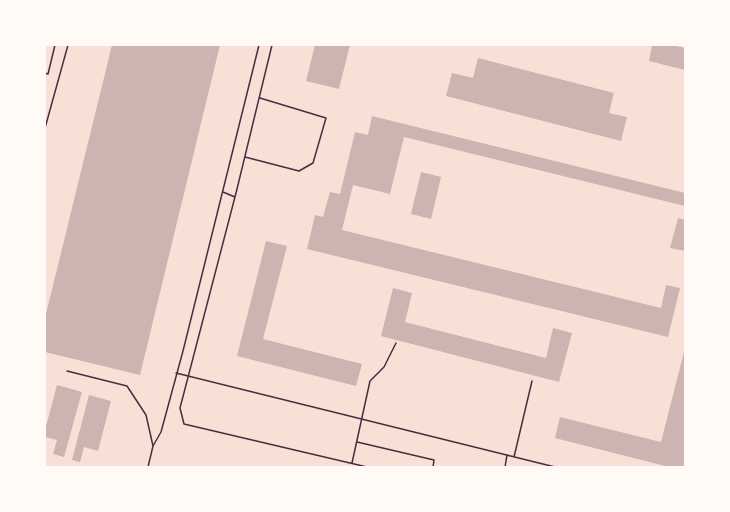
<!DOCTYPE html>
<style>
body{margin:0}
#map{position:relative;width:730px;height:512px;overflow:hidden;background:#f7e1d7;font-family:Quicksand,sans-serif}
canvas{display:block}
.frame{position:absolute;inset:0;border:46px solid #fffaf5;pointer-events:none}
</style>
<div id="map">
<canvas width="730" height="512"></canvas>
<div class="frame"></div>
</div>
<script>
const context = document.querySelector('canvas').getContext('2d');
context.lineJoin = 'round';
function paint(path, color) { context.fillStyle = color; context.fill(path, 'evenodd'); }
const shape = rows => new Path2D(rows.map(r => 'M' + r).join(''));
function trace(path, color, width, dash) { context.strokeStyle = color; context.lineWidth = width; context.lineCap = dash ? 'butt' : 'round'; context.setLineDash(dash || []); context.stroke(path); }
paint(shape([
 [112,45,220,45,140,375,45,352,45,318],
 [315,45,350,45,339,89,306,81],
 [652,45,671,45,685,48,685,70,649,61],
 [478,58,614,93,609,113,627,117,621,141,446,96,452,73,473,78],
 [372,116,685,193,685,206,404,137,390,194,353,185,342,230,661,308,666,285,680,288,668,337,307,249,315,215,323,217,330,192,340,194,355,132,368,135],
 [421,172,441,177,431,219,411,214],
 [678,218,685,220,685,251,670,248],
 [266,241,287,246,263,339,362,364,356,386,237,356],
 [393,288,412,293,405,322,546,358,553,328,572,333,559,382,381,336],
 [685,348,685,467,669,467,555,438,560,417,661,442],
 [57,385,82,392,64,457,53,454,57,440,45,437,45,430],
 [89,395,111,401,98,451,84,447,80,462,72,460]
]), '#ccb4b1');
trace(shape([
 [272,45,236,193,180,408,184,424,367,467],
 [45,73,48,74,55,45],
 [45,128,68,45],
 [245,157,299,171,313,163,326,118,260,98],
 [223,192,235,197],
 [67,371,127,386,146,415,153,446],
 [176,373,555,467],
 [357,442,434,460,433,467],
 [514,457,532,381],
 [352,463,370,381,384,367,396,343],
 [45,467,47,467],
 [148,467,153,446,161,432,183,351,259,45],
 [505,467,507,455]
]), '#4a2c40', 1.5);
</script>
